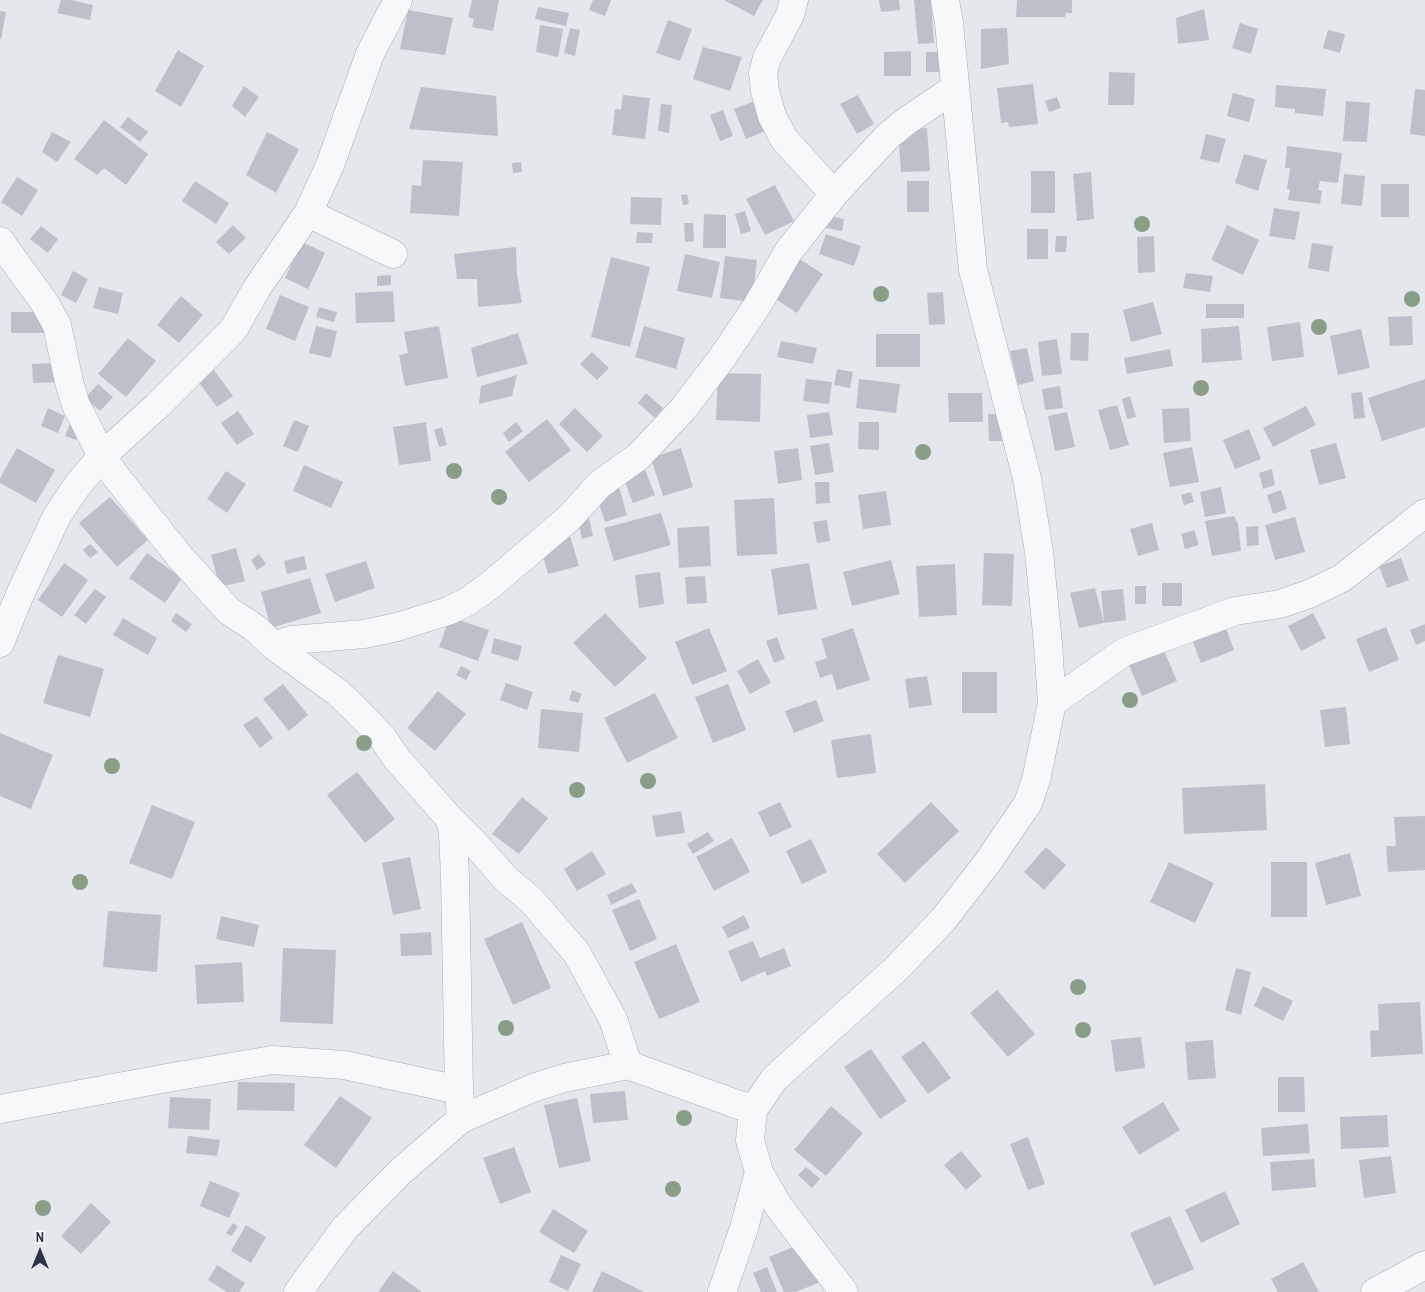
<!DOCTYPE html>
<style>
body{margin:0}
#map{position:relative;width:1425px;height:1292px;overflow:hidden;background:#e4e7ec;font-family:"Archivo Narrow",sans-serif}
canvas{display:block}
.north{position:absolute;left:15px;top:1227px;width:50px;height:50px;-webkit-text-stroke:4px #f4f6f9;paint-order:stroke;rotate:0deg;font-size:14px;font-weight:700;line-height:20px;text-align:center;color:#2b3445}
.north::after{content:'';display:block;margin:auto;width:18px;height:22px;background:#2b3445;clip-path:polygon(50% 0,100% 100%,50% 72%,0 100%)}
</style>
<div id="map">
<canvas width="1425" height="1292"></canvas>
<div class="north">N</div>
</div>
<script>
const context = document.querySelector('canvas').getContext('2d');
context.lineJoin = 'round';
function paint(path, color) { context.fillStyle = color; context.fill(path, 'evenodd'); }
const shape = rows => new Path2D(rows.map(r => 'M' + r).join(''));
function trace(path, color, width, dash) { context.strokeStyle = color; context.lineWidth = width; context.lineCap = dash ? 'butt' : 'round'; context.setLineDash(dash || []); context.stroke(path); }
paint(shape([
 [61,0,71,0,93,5,90,20,57,13],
 [472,0,499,0,493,31,472,27,474,19,468,17],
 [593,0,611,0,605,16,589,10],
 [724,0,763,0,754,16],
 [879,0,899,0,900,10,881,12],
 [914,0,931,0,934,43,918,44],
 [1017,0,1072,0,1072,13,1066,13,1065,17,1016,17],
 [538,7,569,13,566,26,535,19],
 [1204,9,1209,40,1178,44,1176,18],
 [408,10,453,18,445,55,400,49],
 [0,11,6,12,1,39,0,39],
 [668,20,692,29,680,61,656,53],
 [1240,23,1258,29,1251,54,1232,48],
 [540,25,563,29,558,57,536,52],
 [570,28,580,30,575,56,564,53],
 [1007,28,1009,64,981,69,981,29],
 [1328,30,1345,34,1340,53,1323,48],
 [703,47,742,57,730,91,693,79],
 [178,50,204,66,181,107,155,91],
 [911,51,911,76,884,76,884,52],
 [926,52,940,52,940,72,926,72],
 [1109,72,1135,73,1134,105,1108,105],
 [1033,84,1038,124,1009,127,1008,122,1001,123,997,88],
 [1276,85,1326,89,1323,116,1295,113,1295,109,1275,107],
 [244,86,259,97,245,117,232,106],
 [421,87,496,96,498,136,409,129],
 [1415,89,1425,90,1425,136,1410,134],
 [1233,93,1255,99,1249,122,1227,116],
 [623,95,650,98,645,139,612,135,615,109,621,110],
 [858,95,874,124,857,134,840,104],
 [1057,97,1061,108,1049,112,1045,101],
 [762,98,773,128,746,139,734,109],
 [1346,101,1370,103,1367,142,1343,141],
 [661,104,672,105,669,133,658,131],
 [723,110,733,136,720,141,710,115],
 [128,117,148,132,140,142,120,127],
 [104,120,148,154,126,185,104,168,97,175,74,159],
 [927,128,930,171,901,172,898,130],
 [52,132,71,142,57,162,42,152],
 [267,132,299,149,276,193,246,175],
 [1206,134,1226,139,1219,163,1200,159],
 [1287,146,1342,153,1338,183,1320,181,1318,190,1322,191,1320,204,1288,200,1290,189,1287,189,1290,168,1285,168],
 [1244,154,1267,160,1258,191,1235,183],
 [423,160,463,162,459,216,410,213,412,185,421,186],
 [521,162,522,172,513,173,512,163],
 [1031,171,1055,171,1055,213,1031,213],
 [1091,172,1094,219,1077,221,1073,174],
 [1344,174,1365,176,1362,206,1341,204],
 [17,177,38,190,22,216,1,202],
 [195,181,229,203,216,224,182,201],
 [907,181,929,181,929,212,907,212],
 [1381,184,1409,184,1409,217,1381,217],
 [775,185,794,221,765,235,746,199],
 [687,194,689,204,683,205,681,195],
 [631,197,662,198,661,225,630,224],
 [1274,208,1300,212,1295,240,1269,236],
 [745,211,751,231,741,234,735,214],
 [704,214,726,215,726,248,703,248],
 [829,216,844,219,842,231,826,228],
 [684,223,693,223,694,241,685,242],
 [233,225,246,238,229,254,216,242],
 [1227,225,1259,240,1243,275,1211,260],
 [41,226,58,239,48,253,30,239],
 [1027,229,1048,229,1048,259,1027,259],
 [637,232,653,233,652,243,636,243],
 [826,234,861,246,854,266,819,254],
 [1056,236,1067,236,1066,252,1055,252],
 [1154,236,1155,272,1138,273,1137,237],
 [302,242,325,253,308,289,285,278],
 [1312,243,1333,246,1329,272,1308,268],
 [516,247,517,275,522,303,478,307,477,279,457,279,454,254],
 [685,254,720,262,712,298,677,291],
 [725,256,757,260,752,302,720,298],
 [611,257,650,267,630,347,591,337],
 [796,257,823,274,797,313,771,296],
 [73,271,88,279,76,303,61,295],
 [1186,273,1213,276,1210,292,1183,288],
 [391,275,391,285,377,286,377,276],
 [99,287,123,293,118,314,93,308],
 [393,291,395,322,356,323,355,293],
 [943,292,945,324,929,325,927,293],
 [280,295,309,307,295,341,266,329],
 [181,296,203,315,179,343,157,325],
 [1153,302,1162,334,1131,342,1123,310],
 [1206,304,1244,304,1244,318,1206,318],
 [319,307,337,312,334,322,316,317],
 [11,312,45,312,45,333,11,333],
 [1412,316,1413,345,1390,346,1388,317],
 [1300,322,1304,357,1272,361,1267,327],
 [316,326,337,331,331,358,309,353],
 [439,326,448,378,405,386,399,355,408,353,404,332],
 [644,326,685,338,676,369,635,357],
 [1239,326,1242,360,1202,363,1201,329],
 [1361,329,1370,368,1338,375,1330,336],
 [518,333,528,364,477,377,471,348],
 [1071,333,1089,333,1088,361,1070,360],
 [876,334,920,334,920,367,876,367],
 [128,338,156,361,126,397,98,374],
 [1057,339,1062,374,1042,376,1038,342],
 [781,341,817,348,813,364,777,357],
 [1027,348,1034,381,1018,385,1010,351],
 [1170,349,1173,366,1127,374,1124,358],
 [592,352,609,368,597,380,580,364],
 [58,363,59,382,33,383,32,364],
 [837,369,853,372,850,388,834,385],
 [214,370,233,396,217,407,198,381],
 [718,373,761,374,760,422,716,420],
 [517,375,512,396,479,404,481,386],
 [806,379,832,382,829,404,803,401],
 [859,379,900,384,896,413,856,408],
 [1425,379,1425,427,1382,441,1368,398],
 [98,384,113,397,100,411,85,398],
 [1060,386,1063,408,1045,410,1042,389],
 [1362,392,1365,418,1354,419,1351,393],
 [646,393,663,408,655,418,638,403],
 [948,393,982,393,983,422,949,422],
 [1130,396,1136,417,1127,419,1122,399],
 [1117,405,1129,445,1110,450,1098,410],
 [1306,406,1316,425,1273,447,1263,428],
 [48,408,65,416,58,433,41,426],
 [575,408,603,436,587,452,559,424],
 [1189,408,1191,441,1164,443,1162,409],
 [238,411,254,434,237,445,221,423],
 [829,412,833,435,810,438,807,415],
 [1067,412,1075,447,1055,451,1048,416],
 [988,414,1001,414,1002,441,989,441],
 [547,419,571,450,529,482,505,452],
 [294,420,309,426,298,452,283,446],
 [71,422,81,426,76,440,65,436],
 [426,422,431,461,399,465,393,427],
 [516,422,523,431,509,442,503,433],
 [859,422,879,422,879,450,858,449],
 [442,427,447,445,439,447,434,430],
 [1249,429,1261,459,1235,469,1223,440],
 [829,443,834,472,815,475,810,446],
 [1336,443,1346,478,1319,485,1310,450],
 [1192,447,1199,482,1170,487,1163,453],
 [17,448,55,470,36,503,0,483,0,478],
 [681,448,693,487,663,496,651,458],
 [798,448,802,480,778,484,774,451],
 [304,465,343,482,331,508,293,491],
 [644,467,655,495,633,503,622,475],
 [1272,469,1275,485,1263,489,1259,473],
 [226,471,246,484,227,513,207,499],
 [815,482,829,482,830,503,816,504],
 [618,484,627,515,605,522,595,492],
 [1221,487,1226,513,1205,517,1200,492],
 [1281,490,1287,509,1273,514,1267,495],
 [886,491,891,525,863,529,858,495],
 [1191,492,1194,502,1184,505,1181,495],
 [110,497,148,540,117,567,79,523],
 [774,498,777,554,737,556,734,500],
 [661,513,671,545,614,561,604,528],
 [1234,516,1238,524,1241,551,1212,556,1205,521],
 [1295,517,1305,552,1275,560,1265,525],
 [589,518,593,536,582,539,578,521],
 [827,520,830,541,817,543,813,522],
 [1152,523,1159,550,1138,556,1130,529],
 [709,526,711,566,679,568,677,528],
 [1258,526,1259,545,1247,546,1246,527],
 [1194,530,1199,545,1185,549,1181,534],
 [570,536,579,566,548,574,540,545],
 [90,544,98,552,90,558,83,550],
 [236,548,245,581,220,587,211,555],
 [147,553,182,578,165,603,129,578],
 [984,553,1014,554,1012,606,982,605],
 [259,554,266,564,257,570,251,560],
 [304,556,307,569,287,574,284,561],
 [1401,558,1409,580,1387,588,1379,566],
 [891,560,900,594,852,606,843,572],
 [366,561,375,588,335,602,325,574],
 [64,563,88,580,62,617,38,600],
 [809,563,817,609,778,615,771,569],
 [955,564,957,615,919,617,916,566],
 [660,572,664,604,639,608,635,575],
 [705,576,707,603,687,604,685,577],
 [310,578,321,613,271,628,261,592],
 [1162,583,1182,583,1182,606,1162,606],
 [1135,586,1146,586,1146,604,1135,604],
 [1095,588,1104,623,1079,628,1070,593],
 [95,589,106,597,86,624,74,615],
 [1123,589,1126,620,1104,623,1101,591],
 [176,613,192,624,186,632,171,621],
 [605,613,647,658,615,687,573,643],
 [1313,613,1326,638,1301,651,1288,626],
 [450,617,489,630,478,661,439,647],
 [123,618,157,638,148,655,113,635],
 [1223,620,1234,650,1201,663,1189,632],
 [1425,624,1425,641,1416,645,1410,630],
 [1386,627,1399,660,1369,672,1356,639],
 [709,628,727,671,692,685,675,642],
 [853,628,870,680,837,690,832,674,820,678,815,662,827,658,821,639],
 [777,637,785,659,774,663,766,641],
 [494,638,522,646,518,661,491,653],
 [1161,644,1177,681,1142,696,1126,658],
 [58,655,104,669,90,717,43,703],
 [758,659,771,683,750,694,737,671],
 [461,666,471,671,466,680,456,675],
 [962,672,997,672,997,713,962,713],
 [927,676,932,705,909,708,905,679],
 [506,683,533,692,527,710,500,700],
 [283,684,308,715,289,731,263,699],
 [728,684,746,730,713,743,695,697],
 [572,690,582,694,578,703,569,700],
 [438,691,466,714,435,751,407,728],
 [655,693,678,738,627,763,604,718],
 [816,700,824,721,794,733,785,711],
 [1346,707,1350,744,1325,747,1320,710],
 [541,709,583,713,579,752,538,748],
 [257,716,273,738,260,748,243,725],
 [0,733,53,755,31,809,0,796],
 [871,734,876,773,837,778,831,740],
 [357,772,395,819,365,843,327,795],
 [1265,784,1267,830,1184,834,1182,788],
 [522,797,548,818,519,854,492,834],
 [780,802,792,827,770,837,758,812],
 [931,802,959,831,905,883,877,854],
 [152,805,195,822,172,879,129,863],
 [681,811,685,833,656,837,652,816],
 [1425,816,1425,870,1388,872,1386,846,1396,846,1394,817],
 [708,832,714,841,693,854,687,844],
 [732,838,750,872,714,891,696,857],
 [811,839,827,872,802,884,786,851],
 [1046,847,1066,865,1044,890,1024,872],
 [592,851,606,874,577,891,564,869],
 [1350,853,1361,896,1326,905,1315,863],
 [410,857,421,909,393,915,382,863],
 [1169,862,1214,883,1195,923,1150,902],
 [1271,862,1307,862,1307,917,1271,917],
 [632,883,637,892,611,905,607,895],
 [639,899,657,939,630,951,612,910],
 [108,911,161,915,157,972,103,967],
 [744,915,750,928,728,938,722,927],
 [221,916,259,925,254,947,216,939],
 [522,922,551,988,513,1005,484,939],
 [431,932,432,955,401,956,400,934],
 [753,941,760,958,784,948,791,966,767,976,765,971,741,982,728,951],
 [676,944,700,1002,659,1019,634,962],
 [283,948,336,950,333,1024,280,1022],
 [242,962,244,1002,197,1004,195,965],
 [1236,968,1251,972,1241,1015,1225,1010],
 [1263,986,1293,1001,1283,1021,1254,1006],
 [997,990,1035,1034,1008,1057,970,1013],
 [1420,1002,1423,1054,1371,1057,1370,1031,1379,1030,1378,1004],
 [1141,1037,1145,1068,1115,1072,1111,1040],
 [1213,1040,1216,1078,1188,1080,1185,1042],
 [924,1041,951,1078,928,1094,901,1057],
 [871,1049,907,1101,880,1119,844,1067],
 [1278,1077,1304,1077,1305,1112,1278,1112],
 [238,1082,295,1083,294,1111,237,1110],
 [625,1091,628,1120,593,1123,590,1094],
 [340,1096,372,1118,336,1168,304,1145],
 [170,1097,211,1099,209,1130,168,1128],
 [577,1098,591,1161,559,1168,544,1105],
 [1163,1102,1180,1130,1139,1155,1122,1127],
 [831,1106,863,1133,826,1176,794,1150],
 [1387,1115,1389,1147,1341,1149,1340,1117],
 [1308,1124,1310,1153,1263,1156,1261,1128],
 [188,1136,220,1140,217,1156,186,1153],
 [1028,1137,1045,1184,1028,1190,1010,1144],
 [514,1147,531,1192,500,1204,483,1158],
 [961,1151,982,1176,966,1190,944,1165],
 [1391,1156,1396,1193,1364,1198,1359,1160],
 [1314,1159,1316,1187,1272,1191,1270,1162],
 [806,1167,820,1179,812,1188,798,1175],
 [210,1181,240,1193,229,1218,200,1206],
 [1225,1191,1240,1224,1201,1243,1185,1210],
 [91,1203,111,1222,81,1254,61,1236],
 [553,1209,588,1231,574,1253,539,1232],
 [1170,1216,1194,1269,1154,1286,1130,1233],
 [233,1223,238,1227,231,1236,226,1233],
 [246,1225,266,1237,251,1263,231,1251],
 [803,1243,820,1282,796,1292,784,1292,769,1257],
 [561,1255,581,1264,568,1291,549,1282],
 [1303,1262,1319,1292,1278,1292,1271,1279],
 [217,1265,245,1283,239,1292,227,1292,208,1280],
 [767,1267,777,1292,761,1292,753,1273],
 [393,1271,422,1292,378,1292],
 [602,1271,644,1292,592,1292]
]), '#bbc0ca');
const minor = shape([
 [398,0,370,54,330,165,308,213,257,288,233,330,157,406,102,456,114,474,180,557,229,611,255,628,274,646,292,640,364,634,397,627,448,611,467,602,488,587,568,519,600,484,638,457,683,409,722,358,757,306,788,252,834,194,889,135,908,120,955,88],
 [794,0,790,15,767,58,763,73,765,91,772,116,784,139,834,194],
 [308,213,393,254],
 [0,241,44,302,57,325,69,382,76,405,102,456,77,486,57,516,21,592,0,643],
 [274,646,337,692,354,708,382,737,397,759,450,819,453,833,455,877,459,1090,461,1119],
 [1052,703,1124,652,1235,611,1280,604,1309,594,1342,578,1425,513],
 [450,819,476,845,506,879,531,900,576,952,613,1019,628,1065],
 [0,1109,167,1078,272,1060,344,1065,459,1090],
 [298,1292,345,1228,400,1172,461,1119,533,1088,564,1078,628,1065,753,1110],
 [722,1292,744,1228,759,1172],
 [844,1292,779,1207,759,1172,750,1140,753,1110,774,1079,896,969,943,920,988,862,1028,803,1036,780,1052,703,1048,644,1039,552,1027,478,973,270,949,23,945,0],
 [1375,1292,1425,1265]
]);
trace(minor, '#a9aeb7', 29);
trace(minor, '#f7f8fa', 28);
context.fillStyle = '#899d89';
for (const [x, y] of [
 [1142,224],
 [881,294],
 [1412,299],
 [1319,327],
 [1201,388],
 [923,452],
 [454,471],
 [499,497],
 [1130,700],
 [364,743],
 [112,766],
 [648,781],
 [577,790],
 [80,882],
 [1078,987],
 [506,1028],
 [1083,1030],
 [684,1118],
 [673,1189],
 [43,1208]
]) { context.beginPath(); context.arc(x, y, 8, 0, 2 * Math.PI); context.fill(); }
</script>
